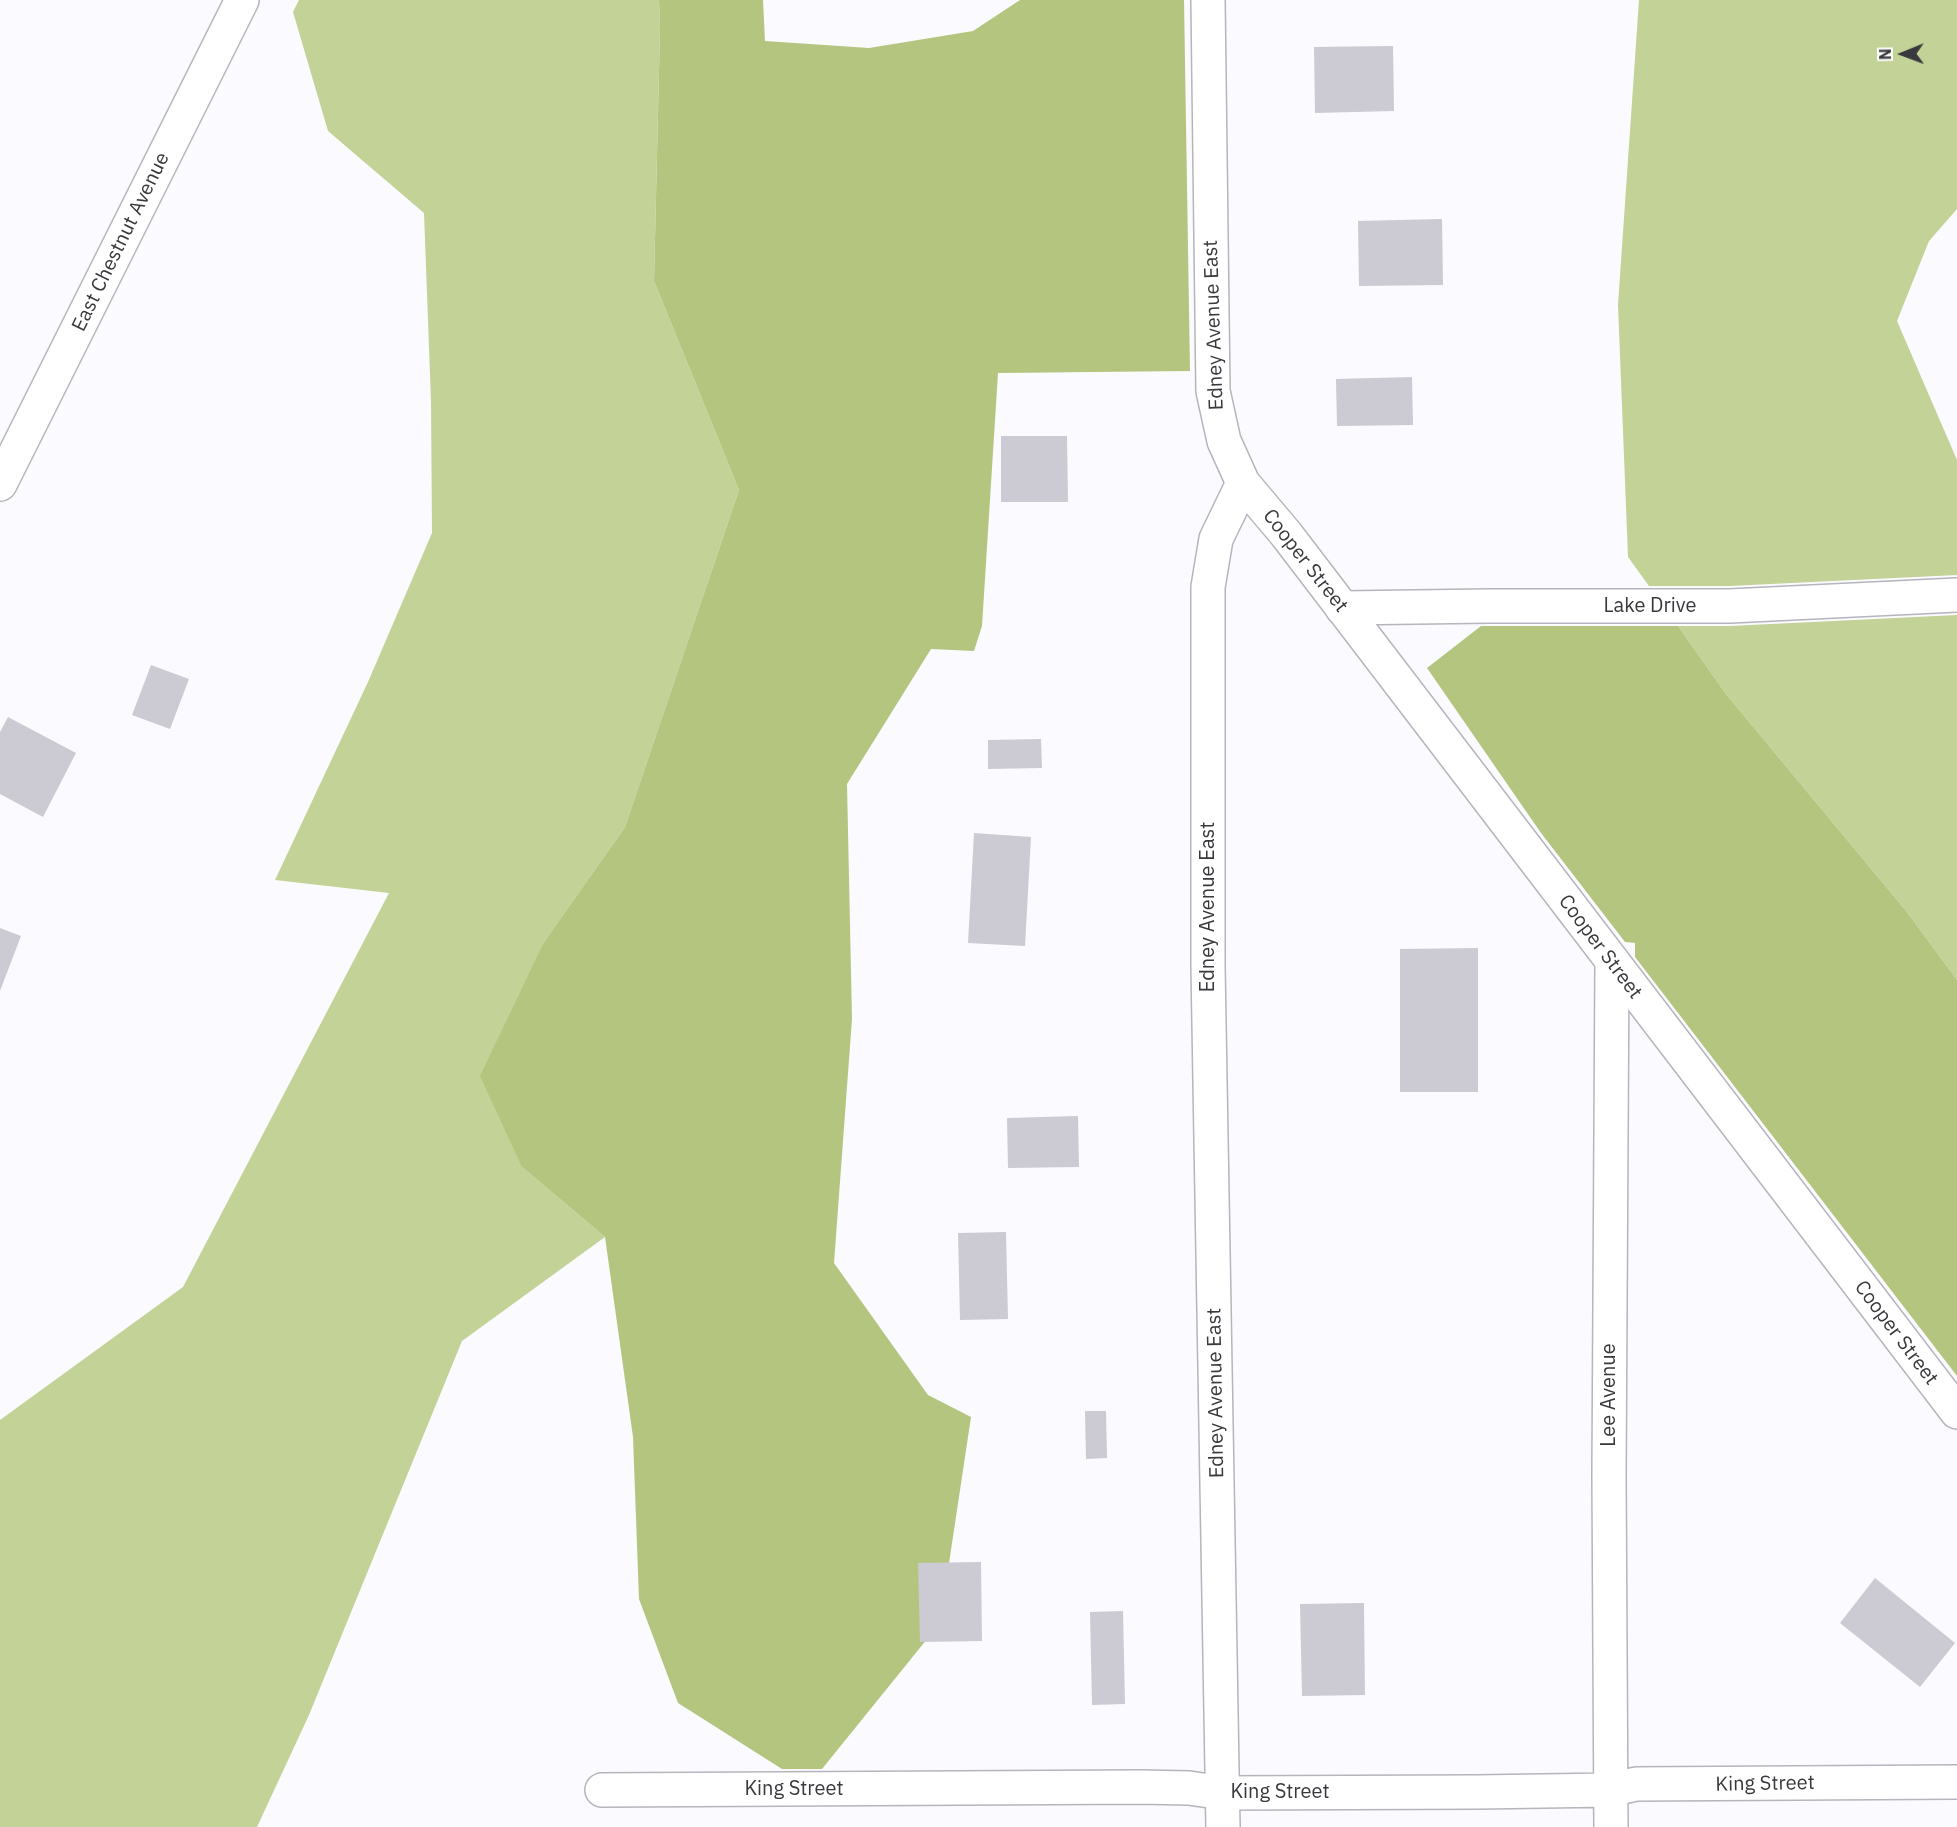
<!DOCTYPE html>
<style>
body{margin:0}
#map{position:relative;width:1957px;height:1827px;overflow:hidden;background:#fbfafe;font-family:"IBM Plex Sans",sans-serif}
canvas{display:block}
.north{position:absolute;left:1873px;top:24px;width:60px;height:60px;-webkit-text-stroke:4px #fff;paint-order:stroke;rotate:269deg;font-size:16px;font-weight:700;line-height:24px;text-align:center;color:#39383c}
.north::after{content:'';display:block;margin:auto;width:21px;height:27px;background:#39383c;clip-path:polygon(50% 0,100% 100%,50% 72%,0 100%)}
</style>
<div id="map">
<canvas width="1957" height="1827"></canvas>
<div class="north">N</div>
</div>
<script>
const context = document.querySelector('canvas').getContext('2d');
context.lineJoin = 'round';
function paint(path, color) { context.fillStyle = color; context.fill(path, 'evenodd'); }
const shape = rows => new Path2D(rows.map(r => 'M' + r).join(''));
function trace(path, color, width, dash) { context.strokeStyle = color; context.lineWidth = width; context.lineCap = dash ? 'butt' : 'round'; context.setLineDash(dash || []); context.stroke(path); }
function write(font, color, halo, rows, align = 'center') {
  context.font = font + ' "IBM Plex Sans",sans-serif'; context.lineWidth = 4.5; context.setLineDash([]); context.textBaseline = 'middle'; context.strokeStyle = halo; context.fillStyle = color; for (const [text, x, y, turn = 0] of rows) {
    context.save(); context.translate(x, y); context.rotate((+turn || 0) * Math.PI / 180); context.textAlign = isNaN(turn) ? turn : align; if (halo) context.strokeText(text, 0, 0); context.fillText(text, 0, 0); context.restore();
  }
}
paint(shape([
 [299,0,659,0,660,29,654,281,739,490,625,827,544,942,522,1167,605,1237,462,1341,309,1715,257,1827,0,1827,0,1420,183,1287,389,893,275,880,368,682,432,533,431,401,424,213,328,131,293,12],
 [1639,0,1957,0,1957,209,1929,241,1897,321,1957,460,1957,575,1730,586,1649,586,1628,557,1618,305],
 [1957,615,1957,980,1907,912,1726,694,1678,626,1730,626]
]), '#c3d296');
paint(shape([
 [659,0,763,0,765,41,869,48,973,31,1020,0,1184,0,1190,371,998,373,982,626,974,651,931,649,847,784,852,1019,834,1263,928,1395,971,1417,940,1623,822,1769,782,1769,678,1703,639,1599,633,1437,605,1237,522,1167,480,1076,544,942,625,827,739,490,654,281,660,29],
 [1481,626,1678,626,1726,694,1907,912,1957,980,1957,1376,1635,957,1635,943,1625,942,1541,833,1427,668]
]), '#b4c57f');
paint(shape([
 [1393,46,1394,111,1315,113,1314,47],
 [1442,219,1443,285,1359,286,1358,221],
 [1412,377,1413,425,1337,426,1336,379],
 [1001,436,1067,436,1068,502,1001,502],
 [151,665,189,679,170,729,132,715],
 [8,717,76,753,43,817,0,794,0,732],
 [1041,739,1042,768,988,769,988,740],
 [974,833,1031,837,1025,946,968,943],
 [0,928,21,936,0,991],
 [1478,948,1478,1092,1400,1092,1400,949],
 [1078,1116,1079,1167,1008,1168,1007,1118],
 [1006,1232,1008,1319,960,1320,958,1233],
 [1085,1411,1106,1411,1107,1458,1086,1459],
 [981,1562,982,1641,920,1642,918,1563],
 [1875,1578,1955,1643,1920,1687,1840,1623],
 [1364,1603,1365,1695,1302,1696,1300,1604],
 [1123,1611,1125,1704,1092,1705,1090,1612]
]), '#cccad3');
const minor = shape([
 [1342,608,1489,606,1730,606,1957,595],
 [602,1790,1140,1787,1189,1788,1223,1793,1477,1792,1610,1790,1636,1784,1957,1782],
 [1223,1827,1208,966,1208,587,1216,539,1243,483],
 [1611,1827,1609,1475,1612,963]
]);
const tertiary = shape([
 [1208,0,1213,391,1224,441,1243,483,1286,534,1957,1412],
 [0,484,242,0]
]);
trace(minor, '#b6b4bc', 36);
trace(tertiary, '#b6b4bc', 36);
trace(minor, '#fff', 33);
trace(tertiary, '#fff', 33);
write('20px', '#39383c', '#fff', [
 ["East Chestnut Avenue",121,242,-64],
 ["Edney Avenue East",1214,325,-92],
 ["Cooper Street",1305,561,52],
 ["Lake Drive",1650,606],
 ["Edney Avenue East",1208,907,-90],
 ["Cooper Street",1600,947,53],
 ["Cooper Street",1896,1333,53],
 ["Edney Avenue East",1216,1393,-91],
 ["Lee Avenue",1609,1395,-90],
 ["King Street",1765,1784,-1],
 ["King Street",794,1789],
 ["King Street",1280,1792]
]);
</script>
